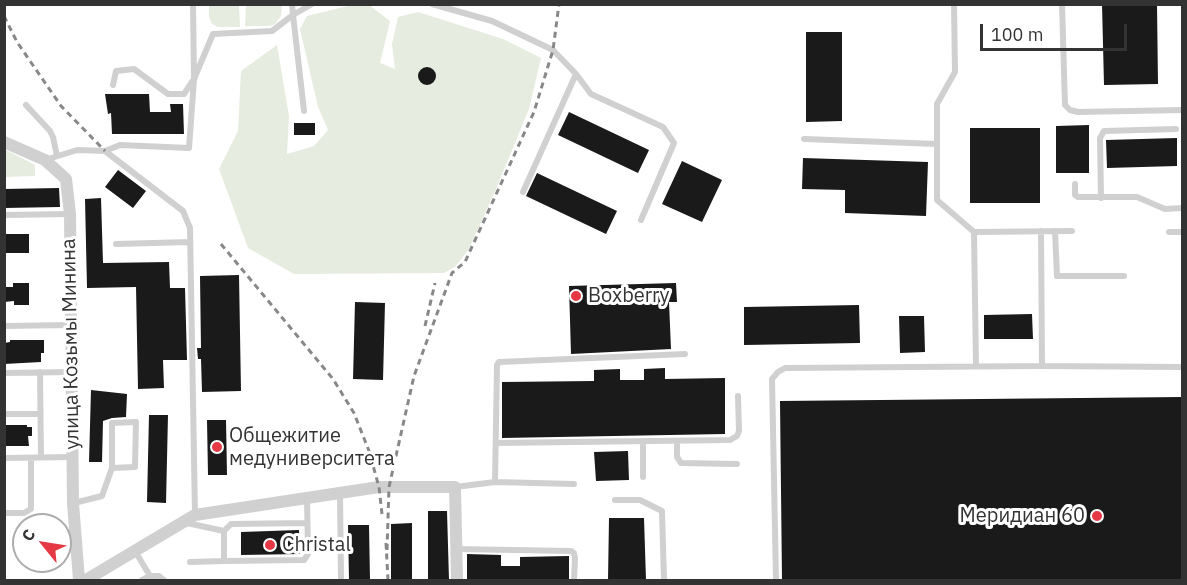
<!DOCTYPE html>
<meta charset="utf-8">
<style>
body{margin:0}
#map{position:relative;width:1187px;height:585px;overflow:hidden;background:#fff;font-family:"IBM Plex Sans",sans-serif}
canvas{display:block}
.frame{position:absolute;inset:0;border:6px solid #333;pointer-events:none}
.north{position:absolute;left:12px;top:513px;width:60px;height:60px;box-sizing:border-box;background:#fff;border:2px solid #adadad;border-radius:50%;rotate:300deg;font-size:16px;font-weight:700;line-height:24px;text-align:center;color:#333}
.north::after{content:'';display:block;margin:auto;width:21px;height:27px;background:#e63946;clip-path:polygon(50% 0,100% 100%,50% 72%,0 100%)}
.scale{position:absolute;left:980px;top:24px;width:147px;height:27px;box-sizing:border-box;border:3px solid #333;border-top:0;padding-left:8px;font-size:18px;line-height:21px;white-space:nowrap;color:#333;-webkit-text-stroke:4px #fff;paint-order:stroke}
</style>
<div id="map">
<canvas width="1187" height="585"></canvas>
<div class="frame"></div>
<div class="north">С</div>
<div class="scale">100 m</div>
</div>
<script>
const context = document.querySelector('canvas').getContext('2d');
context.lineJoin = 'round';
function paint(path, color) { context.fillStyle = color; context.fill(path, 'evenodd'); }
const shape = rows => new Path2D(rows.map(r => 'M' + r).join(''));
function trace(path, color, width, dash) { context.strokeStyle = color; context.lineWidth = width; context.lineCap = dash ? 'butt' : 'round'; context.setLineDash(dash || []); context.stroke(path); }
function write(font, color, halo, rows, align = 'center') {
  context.font = font + ' "IBM Plex Sans",sans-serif'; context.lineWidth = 6; context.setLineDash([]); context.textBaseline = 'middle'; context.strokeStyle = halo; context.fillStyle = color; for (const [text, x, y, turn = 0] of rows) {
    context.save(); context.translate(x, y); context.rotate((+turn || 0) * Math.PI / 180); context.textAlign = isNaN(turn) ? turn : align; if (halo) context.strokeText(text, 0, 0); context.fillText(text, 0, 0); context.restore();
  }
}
paint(shape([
 [356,4,369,5,390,21,380,63,395,69,392,44,398,17,418,12,503,39,541,58,529,109,496,189,469,249,455,267,444,273,294,274,248,248,219,169,238,131,241,71,277,45,289,116,287,154,314,146,328,130,318,107,300,29,307,16],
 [209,5,239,5,240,27,218,27,212,24,209,17],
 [246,5,282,5,281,16,275,24,270,26,245,26],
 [4,149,35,165,35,176,5,177]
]), '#e6ecdf');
paint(shape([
 [1102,4,1157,4,1158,84,1104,85],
 [806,32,842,32,842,121,806,122],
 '418 76a9 9 0 1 1 18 0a9 9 0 1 1-18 0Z',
 [105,94,149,94,150,112,171,112,170,104,183,104,184,134,112,134,111,113,108,114],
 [569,112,649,150,638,173,558,135],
 [294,123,315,123,315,135,294,135],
 [1089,125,1089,173,1056,173,1056,126],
 [970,128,1040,128,1040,203,970,203],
 [1177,138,1177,166,1107,168,1106,140],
 [803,158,928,162,926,216,845,213,845,190,802,189],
 [682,161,722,180,702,222,662,204],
 [118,170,146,191,133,208,105,187],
 [537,173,617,211,606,234,526,196],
 [59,188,60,207,4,208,4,189],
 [101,198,103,263,169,262,170,288,185,288,187,360,163,360,164,388,138,389,136,287,87,288,85,199],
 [4,234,29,234,29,253,4,253],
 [239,275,241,391,202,392,201,359,198,359,197,348,201,348,200,276],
 [13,283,29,283,29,305,14,305,14,301,4,302,4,287,13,287],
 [676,283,677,302,669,302,671,349,571,354,569,286],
 [355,302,385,303,383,380,353,379],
 [859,305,860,343,744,345,744,307],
 [1032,314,1033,339,984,339,984,315],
 [899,316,924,316,925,352,900,353],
 [10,340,44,340,44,353,41,353,41,362,4,364,4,343,10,342],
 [665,368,665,379,725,378,725,434,502,438,502,382,594,381,594,370,620,369,620,380,644,380,644,369],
 [91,390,127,394,126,417,112,418,103,421,102,462,89,462],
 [1182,397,1182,580,782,580,780,401],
 [149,415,168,415,166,503,147,502],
 [207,420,226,420,227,475,208,475],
 [4,425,27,425,27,427,32,427,32,436,28,436,29,446,4,446],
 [628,451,629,480,596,481,594,452],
 [428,511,447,511,449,580,428,580],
 [609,518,644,518,646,580,608,580],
 [412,523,412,580,391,580,391,524],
 [348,525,369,525,370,580,349,580],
 [299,530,300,554,241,555,241,532],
 [467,554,501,555,501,566,520,566,520,557,569,556,569,579,467,580]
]), '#1a1a1a');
trace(shape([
 [432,4,492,21,553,50,576,74,523,192],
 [954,4,955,72,937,104,937,200,974,232,976,366],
 [1062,4,1065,105,1070,110,1078,112,1182,110],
 [576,74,591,94,663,127,674,143,641,220],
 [113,85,116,71,134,69,168,94,184,94,194,79,213,34,272,31,293,15,292,4],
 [26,105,50,131,53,137,57,156],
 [304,111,293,15,312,4],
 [804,139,937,144],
 [105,151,183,211,190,228,195,515],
 [45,160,77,150,105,151,120,145,189,148,194,79,193,4],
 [1075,184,1075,195,1078,197,1137,197,1165,209,1182,208],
 [1101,198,1100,138,1104,131,1176,129],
 [4,215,70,214],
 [1041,231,1042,366],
 [1055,231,1057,276,1124,276],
 [974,232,1072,231],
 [1169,232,1182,232],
 [116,244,190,242],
 [4,326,71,325],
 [40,372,41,457],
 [4,373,72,372],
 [4,414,40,414],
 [643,441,643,477],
 [677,441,677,457,681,463,737,464],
 [496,443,730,440,737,436,739,431,738,396],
 [4,458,72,457],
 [495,482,497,365,499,362,685,354],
 [455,487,495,482,574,484],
 [340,493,341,580],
 [307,498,308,554,304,560,224,561,224,531,231,524,307,523],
 [615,500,640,500,662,511,664,580],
 [74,503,102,496,112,468,135,467,136,422,112,423,112,468],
 [4,513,24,513,31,509,31,458],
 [187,523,224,531],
 [456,549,571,551,574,553,575,558,574,580],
 [135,551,150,576],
 [190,562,224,561],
 [142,580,150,576,159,576,164,580],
 [776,580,772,379,778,372,785,368,1042,366,1182,367]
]), '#d0d0d0', 6);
trace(shape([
 [4,142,45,160,66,179,70,214,73,503,79,580],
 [86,580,195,515,379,487,455,487,457,580]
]), '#d0d0d0', 12);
trace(shape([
 [4,16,17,42,61,106,105,151],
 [221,244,333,379,354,413,369,451,379,487,382,514],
 [425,326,435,283],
 [386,543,388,580],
 [387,550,389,487,414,376,452,273,465,262,534,112,553,50,559,4]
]), '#888', 3, [6, 4.5]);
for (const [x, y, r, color] of [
 [576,296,6,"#e63946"],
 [217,447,6,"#e63946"],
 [1097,516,6,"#e63946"],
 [270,545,6,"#e63946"]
]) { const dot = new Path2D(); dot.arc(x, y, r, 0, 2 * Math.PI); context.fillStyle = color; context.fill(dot); trace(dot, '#fff', 2); }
write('20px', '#333', '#fff', [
 ["Boxberry",588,296],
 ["Общежитие",229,436],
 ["медуниверситета",229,459],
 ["Меридиан 60",1085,516,"right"],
 ["Christal",282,545]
], 'left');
write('20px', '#333', '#fff', [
 ["улица Козьмы Минина",71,344,-91]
]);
</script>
